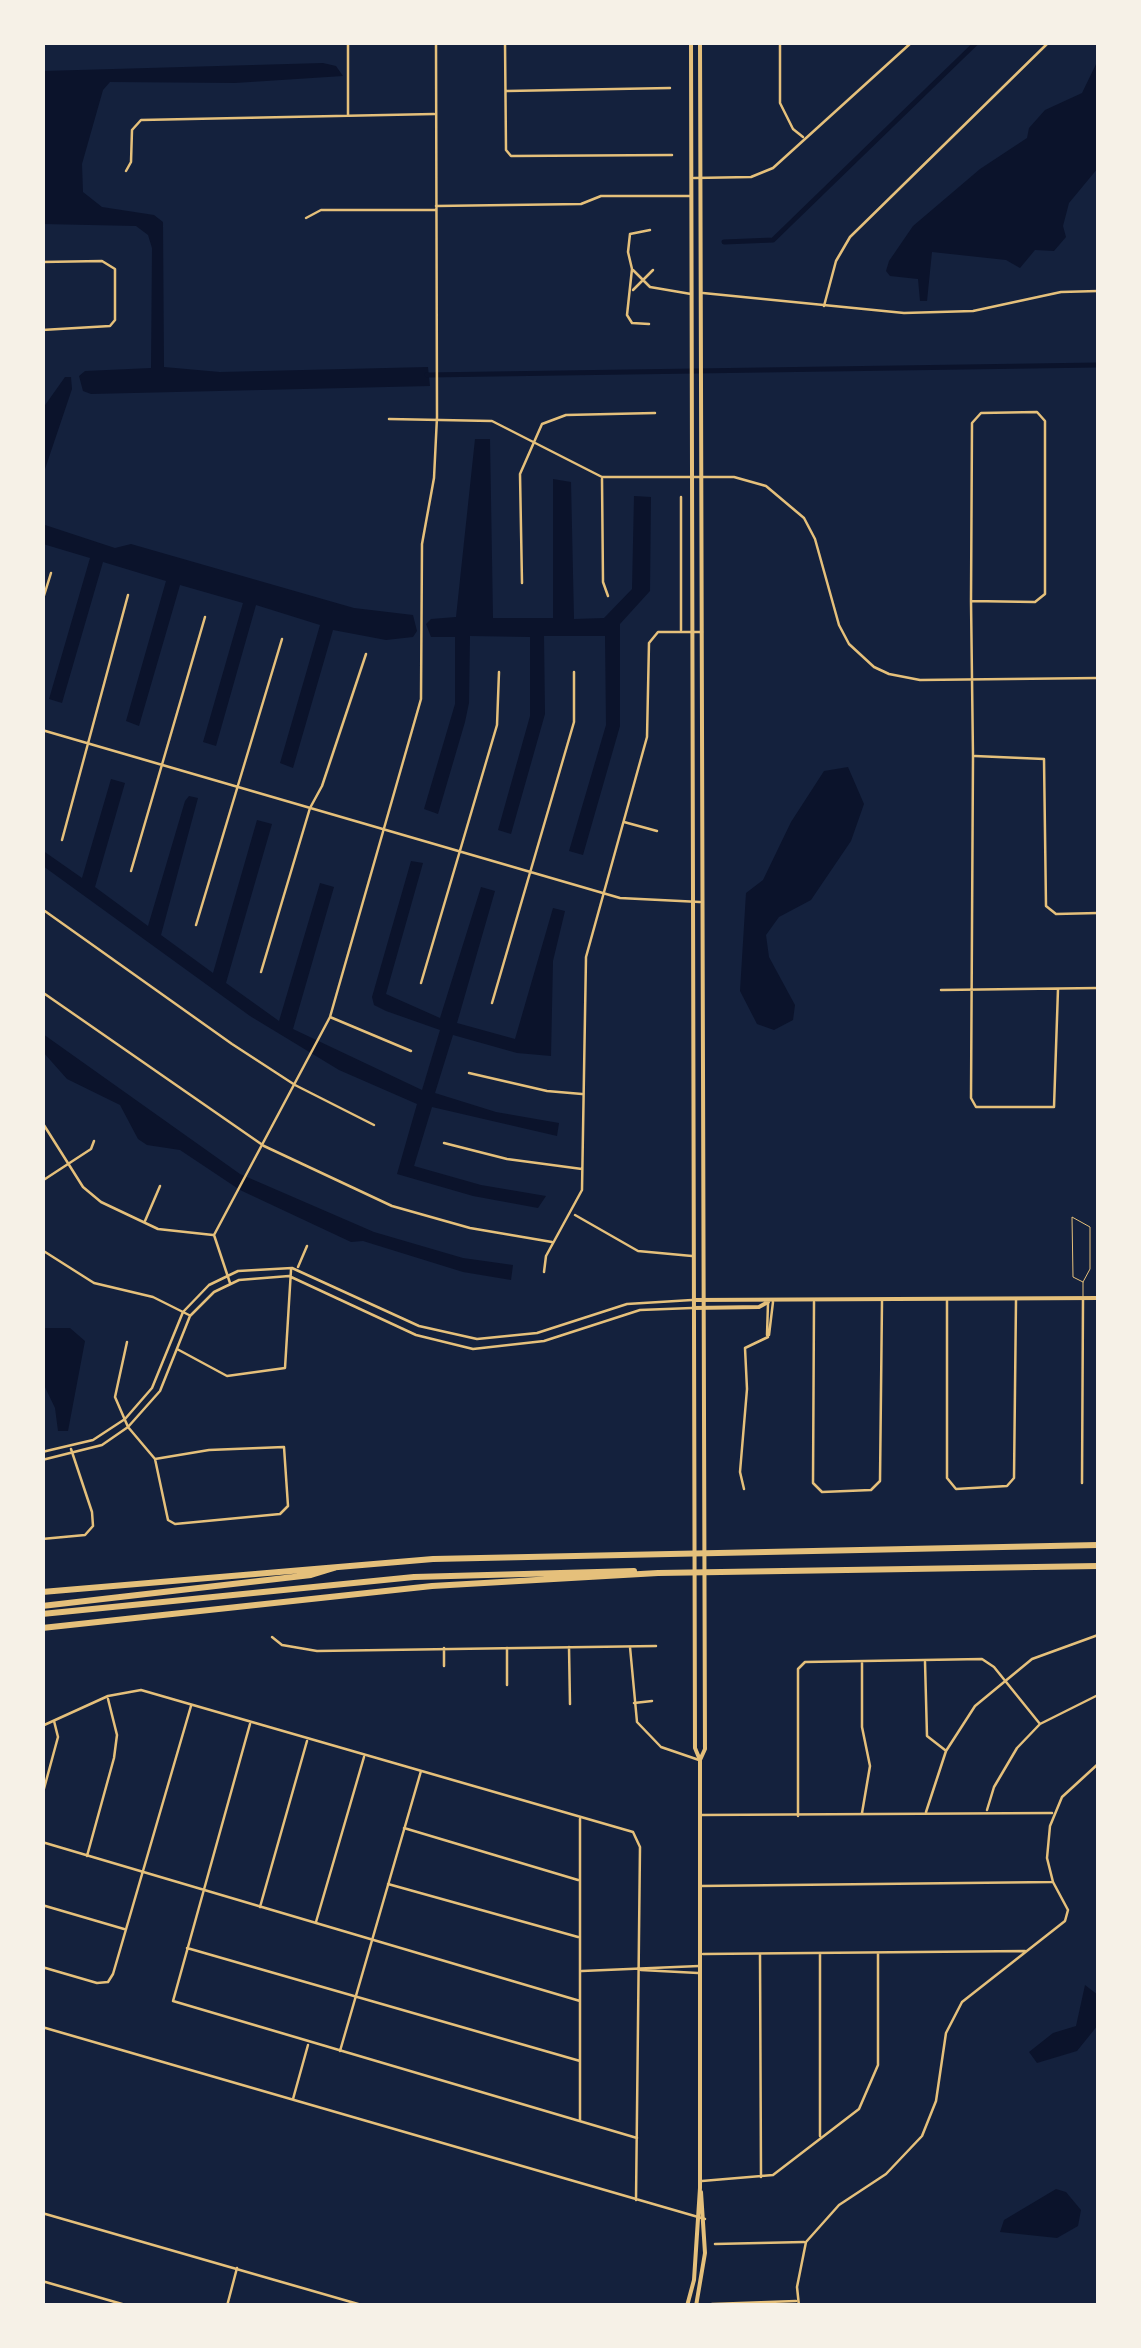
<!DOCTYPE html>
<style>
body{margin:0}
#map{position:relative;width:1141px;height:2348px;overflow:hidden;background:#14213d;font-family:"DM Sans",sans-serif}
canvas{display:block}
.frame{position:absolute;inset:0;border:45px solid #f6f1e7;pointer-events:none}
</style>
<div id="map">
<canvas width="1141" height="2348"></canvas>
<div class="frame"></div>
</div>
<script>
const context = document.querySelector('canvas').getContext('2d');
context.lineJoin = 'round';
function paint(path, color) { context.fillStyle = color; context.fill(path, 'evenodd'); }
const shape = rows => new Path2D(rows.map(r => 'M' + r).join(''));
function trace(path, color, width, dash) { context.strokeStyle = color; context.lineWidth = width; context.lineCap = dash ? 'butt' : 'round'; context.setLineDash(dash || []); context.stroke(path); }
paint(shape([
 [1098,60,1098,168,1069,203,1063,226,1066,237,1054,251,1035,250,1020,268,1006,260,932,252,927,301,920,301,918,279,890,276,886,271,889,261,913,226,980,169,1027,138,1029,128,1045,110,1082,93],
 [323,63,336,66,343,76,235,83,110,82,103,90,82,164,83,192,102,207,154,215,163,222,164,367,220,372,428,367,430,386,91,394,83,391,79,376,85,371,151,368,152,248,148,235,136,226,43,224,43,71],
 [65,377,71,377,72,389,43,475,43,408],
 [475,439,490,439,493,618,553,618,553,479,571,482,574,619,604,618,632,589,634,496,651,497,650,591,620,624,620,726,583,855,569,851,606,725,605,636,544,636,545,714,511,834,498,830,530,716,530,637,470,636,469,703,465,722,438,814,424,809,455,704,455,637,431,637,426,624,431,619,456,617],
 [42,524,115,548,131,544,354,608,413,615,417,631,413,637,386,640,333,630,293,768,280,763,320,625,256,605,216,746,203,742,243,603,180,585,139,726,126,721,166,581,103,562,62,703,49,699,90,558,43,544],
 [848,767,864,804,851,841,811,900,779,917,766,935,769,957,795,1005,793,1020,774,1030,757,1024,740,991,746,893,763,880,791,822,824,771],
 [111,779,125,783,95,887,148,926,185,801,189,796,198,798,161,935,213,973,257,820,272,824,226,983,279,1021,320,883,334,887,293,1029,422,1090,440,1030,386,1011,374,1005,372,997,411,861,423,863,386,994,440,1018,481,887,495,891,457,1023,515,1039,553,908,565,911,553,961,551,1056,517,1053,453,1035,435,1093,496,1112,559,1123,557,1136,432,1107,414,1166,481,1185,546,1196,538,1208,473,1196,397,1174,417,1104,339,1070,250,1016,43,866,42,850,82,878],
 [43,1034,240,1174,374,1232,463,1258,513,1265,511,1280,463,1272,363,1241,351,1242,240,1190,180,1150,147,1145,138,1139,120,1105,67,1079,43,1052],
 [43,1328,70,1328,85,1341,68,1431,58,1431,55,1408,43,1383],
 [1085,1985,1098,1995,1098,2025,1077,2051,1037,2063,1029,2052,1053,2033,1076,2026],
 [1056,2189,1066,2192,1081,2210,1078,2226,1057,2238,1000,2232,1004,2220]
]), '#0b132b');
trace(shape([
 [724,242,773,240,977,42],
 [427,375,1098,365]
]), '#0b132b', 5);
trace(shape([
 [1083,1282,1073,1277,1072,1217,1090,1227,1090,1269,1083,1282,1083,1297]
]), '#e5c07b', 1);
trace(shape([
 [505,42,506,150,511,156,672,155],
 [780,42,780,103,793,129,803,137],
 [507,91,670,88],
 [348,115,348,42],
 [126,171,131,162,132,130,141,120,434,114],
 [694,178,751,177,773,168,912,42],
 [436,206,581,204,601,196,690,196],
 [306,218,321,210,435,210],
 [42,262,102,261,115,269,115,320,110,326,42,330],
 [633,270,650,287,691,294],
 [633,290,653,270],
 [703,293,904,313,973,311,1061,292,1098,291],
 [824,306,836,261,850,237,1049,42],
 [649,324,632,323,627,315,632,269,628,252,630,234,650,230],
 [389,419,492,421,602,477,734,477,766,486,804,518,815,539,839,625,849,644,874,667,889,674,920,680,1098,678],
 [602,479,603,582,608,596],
 [522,583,520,474,542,424,566,415,655,413],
 [971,601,1035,602,1045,594,1045,421,1037,412,981,413,972,423,971,601,973,756,971,1098,976,1107,1054,1107,1058,989],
 [42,602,51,573],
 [681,630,681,497],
 [42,730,620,898,700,902],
 [975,756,1044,759,1046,906,1056,914,1098,913],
 [624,822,657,831],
 [62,840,128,595],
 [131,871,205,617],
 [42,909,232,1044,295,1085,374,1125],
 [196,925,282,639],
 [261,972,310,808,322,786,366,654],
 [421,983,497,725,499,672],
 [941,990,1098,988],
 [42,992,264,1146,392,1206,470,1228,552,1242],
 [492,1003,574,722,574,672],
 [330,1017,411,1051],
 [469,1073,547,1091,582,1094],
 [42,1122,83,1187,101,1202,158,1229,213,1235],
 [444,1143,507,1159,582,1169],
 [42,1181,91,1149,94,1141],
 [575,1215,638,1251,692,1256],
 [145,1221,160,1186],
 [42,1250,94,1283,153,1297,189,1315],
 [298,1267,307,1246],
 [544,1272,546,1256,582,1190,586,957,647,737,649,643,658,632,702,632],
 [230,1283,214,1235,330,1017,421,699,422,544,434,478,437,417,436,42],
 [947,1301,947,1478,956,1489,1007,1486,1014,1478,1016,1300],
 [814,1302,813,1483,822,1492,871,1490,880,1481,882,1301],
 [767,1335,768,1303],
 [769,1335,773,1302],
 [127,1342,115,1397,128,1427,155,1459,168,1520,175,1524,280,1514,288,1506,284,1447,209,1450,155,1459],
 [177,1349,227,1376,285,1368,291,1270],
 [42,1452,93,1440,125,1419,152,1388,183,1312,209,1285,238,1271,292,1268,419,1326,477,1339,537,1333,627,1304,692,1300],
 [42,1460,102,1445,128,1427,160,1391,190,1316,214,1292,239,1280,289,1276,416,1335,473,1349,544,1341,640,1310,692,1308],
 [1082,1483,1083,1299],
 [744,1489,740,1472,747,1389,745,1348,768,1337],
 [42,1539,85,1535,93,1526,92,1512,71,1449],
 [272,1637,282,1645,317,1651,656,1646],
 [569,1647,570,1704],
 [630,1647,637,1722,661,1747,699,1760],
 [444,1648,444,1666],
 [507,1648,507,1685],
 [925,1662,927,1736,945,1750],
 [862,1663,862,1727,870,1766,862,1813],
 [634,1703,652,1701],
 [250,1724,173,2001,637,2138],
 [42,1726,108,1696,141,1690,633,1832,640,1847,636,2200],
 [42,1796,58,1737,54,1721],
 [987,1810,994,1787,1017,1748,1040,1724,1098,1695],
 [926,1812,946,1751,975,1706,1032,1659,1098,1635],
 [700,1815,1052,1813],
 [798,1816,798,1669,805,1662,982,1659,994,1667,1040,1724],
 [580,1819,580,2120],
 [404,1828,578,1880],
 [42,1842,580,2001],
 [87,1856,114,1758,117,1735,108,1699],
 [388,1884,578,1937],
 [700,1886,1052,1882],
 [42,1905,124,1929],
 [260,1907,307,1741],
 [316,1922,364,1757],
 [187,1948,580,2061],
 [703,1954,1025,1951],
 [760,1955,761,2177],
 [42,1967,97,1983,108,1982,113,1974,191,1706],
 [641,1970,698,1973],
 [582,1971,699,1966],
 [42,2027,705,2219],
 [340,2051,421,1771],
 [293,2099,308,2045],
 [820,2136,820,1954],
 [702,2181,773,2175,859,2109,878,2065,878,1953],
 [42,2213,365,2306],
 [715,2244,804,2242],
 [42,2281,129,2306],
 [712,2304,796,2301],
 [227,2306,237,2268],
 [799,2306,797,2287,806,2242,839,2205,886,2174,922,2136,936,2101,946,2033,962,2002,1065,1921,1068,1910,1053,1882,1047,1858,1050,1826,1062,1797,1098,1764]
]), '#e5c07b', 2.5);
trace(shape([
 [694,1300,1098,1298],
 [694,1308,759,1307,768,1302]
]), '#e5c07b', 4);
trace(shape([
 [691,42,695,1748,700,1760],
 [687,2306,694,2280,700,2188,700,1760,705,1749,700,42],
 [696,2306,705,2253,701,2192]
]), '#e5c07b', 4);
trace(shape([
 [42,1592,433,1559,1098,1545],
 [42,1606,311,1575,334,1568],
 [42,1614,414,1577,634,1571],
 [42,1628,432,1586,658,1573,1098,1566]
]), '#e5c07b', 6);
</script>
